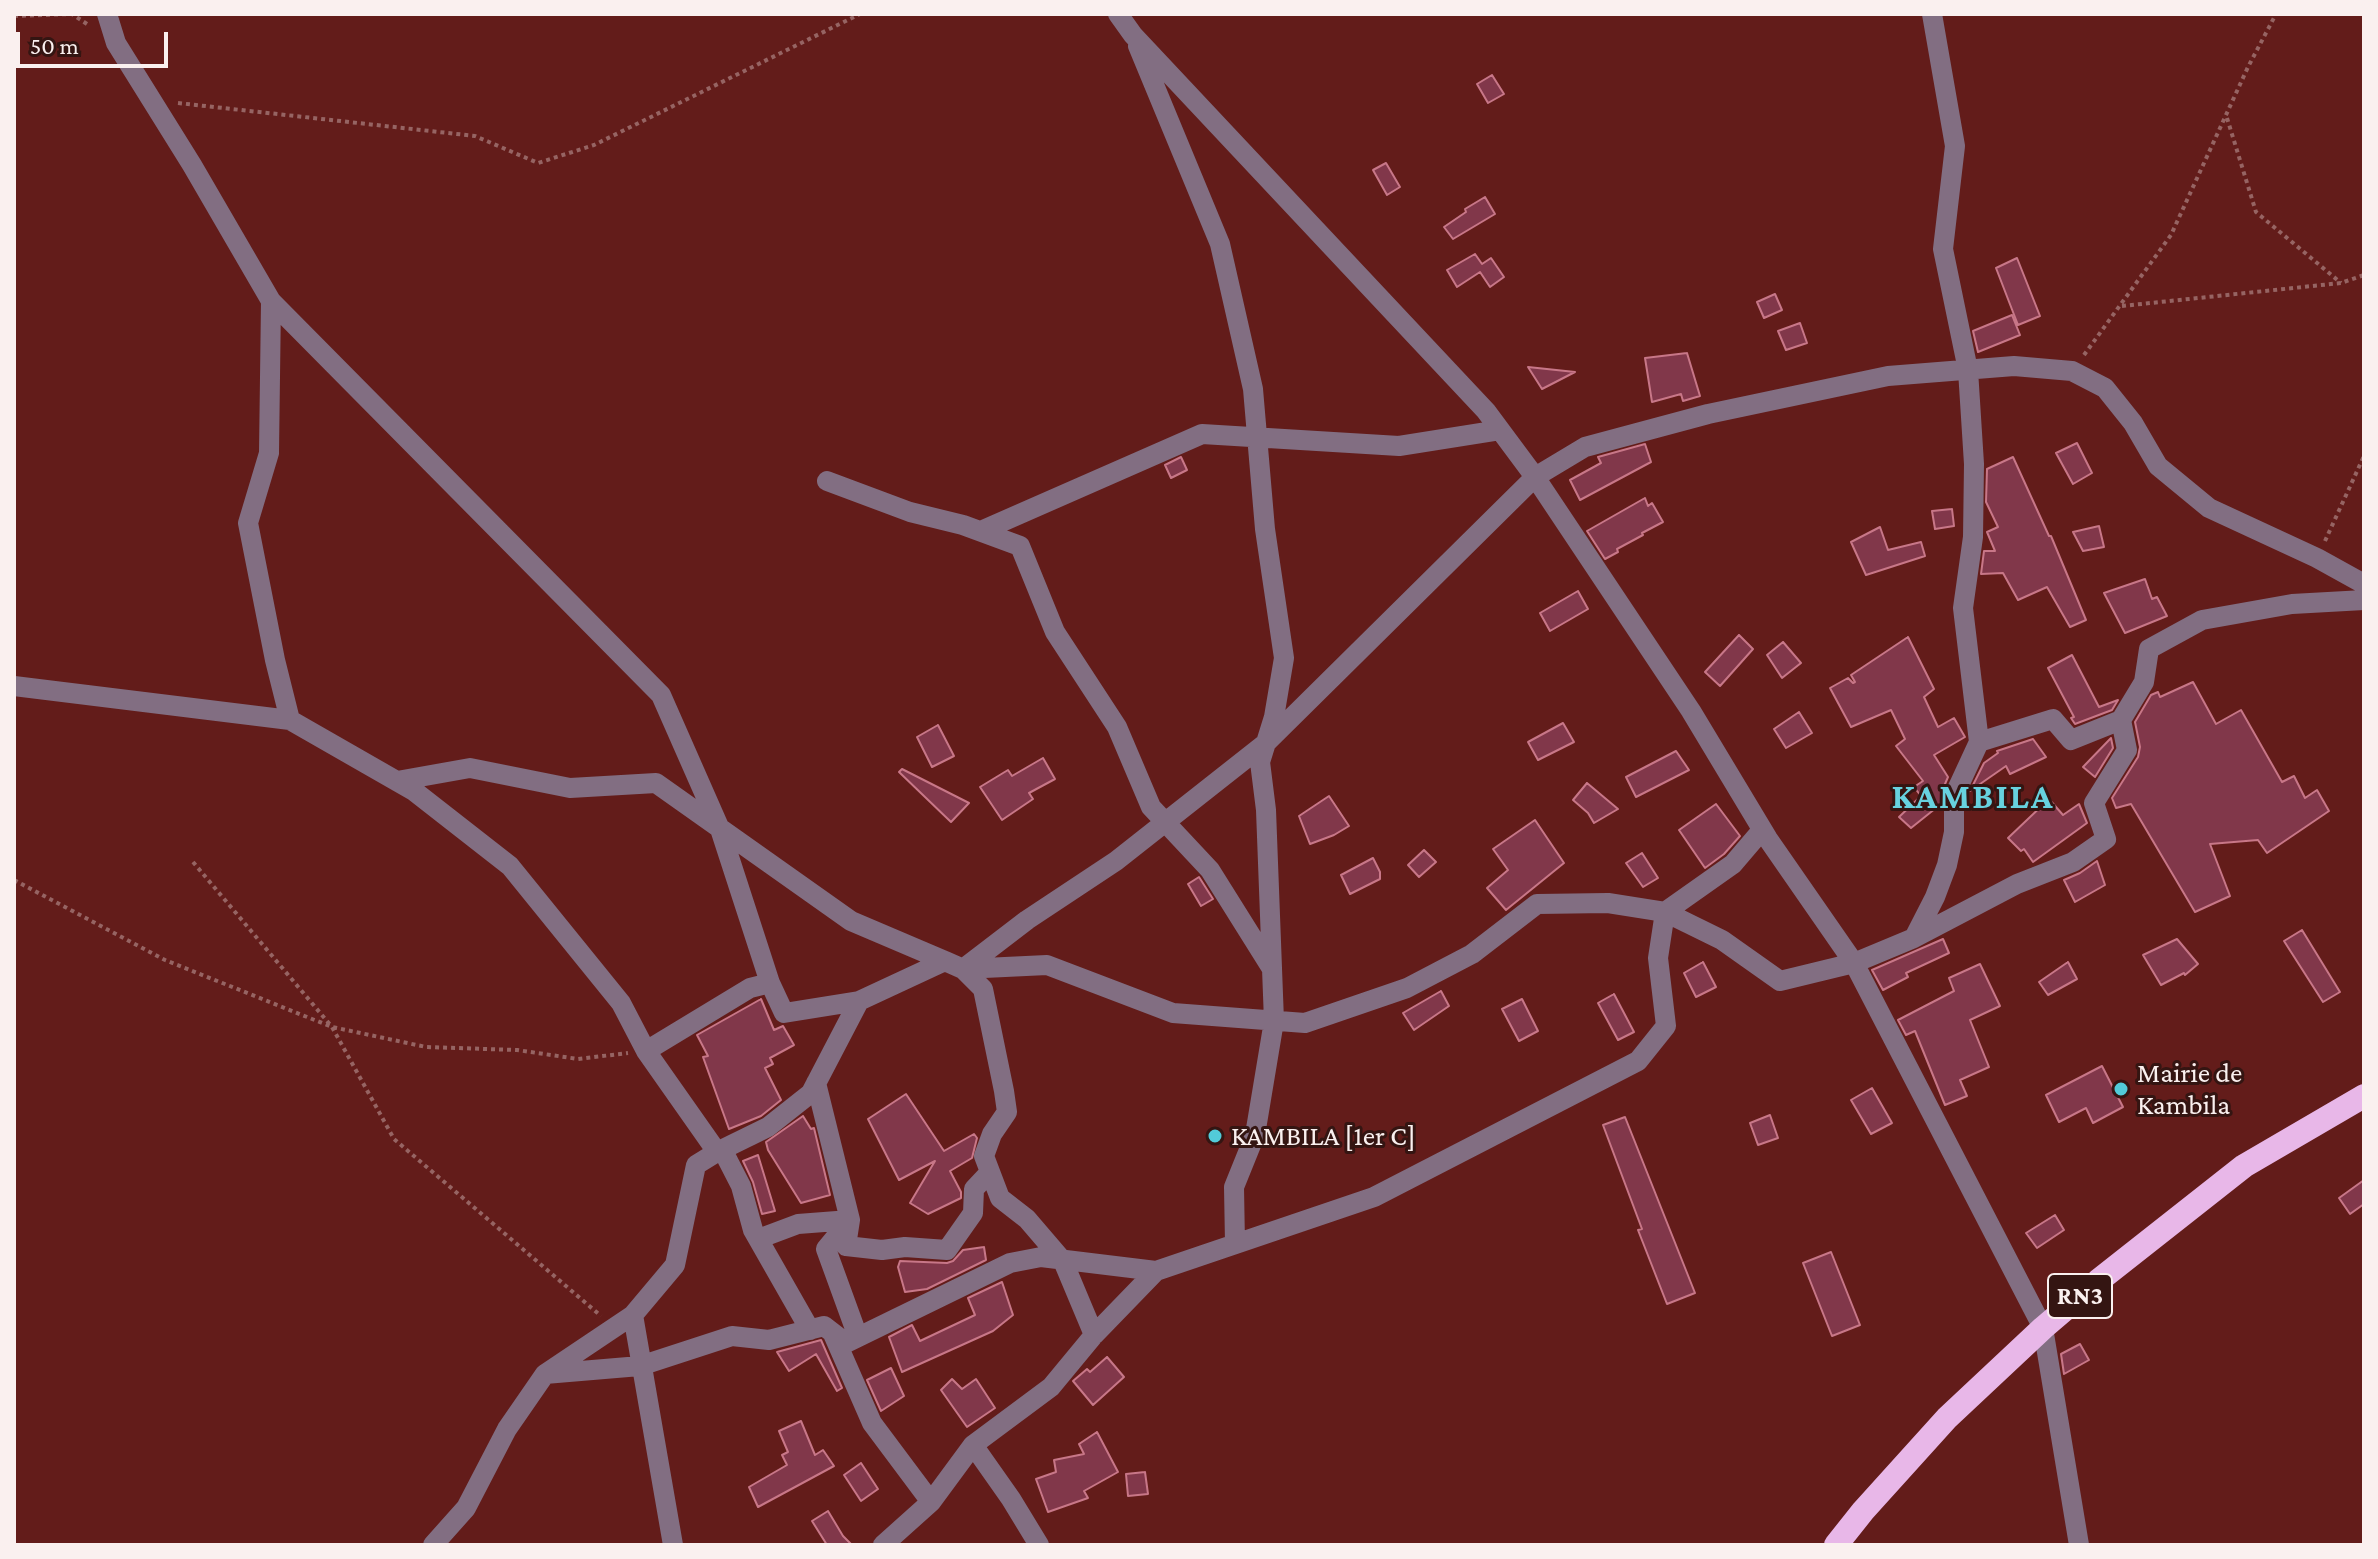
<!DOCTYPE html>
<style>
body{margin:0}
#map{position:relative;width:2378px;height:1559px;overflow:hidden;background:#631c1a;font-family:"Crimson Pro",serif}
canvas{display:block}
.frame{position:absolute;inset:0;border:16px solid #faf0ef;pointer-events:none}
.scale{position:absolute;left:16px;top:32px;width:152px;height:36px;box-sizing:border-box;border:4px solid #faf0ef;border-top:0;padding-left:10px;font-size:24px;line-height:28px;white-space:nowrap;color:#faf0ef;-webkit-text-stroke:6px #341512;paint-order:stroke}
</style>
<div id="map">
<canvas width="2378" height="1559"></canvas>
<div class="frame"></div>
<div class="scale">50 m</div>
</div>
<script>
const context = document.querySelector('canvas').getContext('2d');
context.lineJoin = 'round';
function paint(path, color) { context.fillStyle = color; context.fill(path, 'evenodd'); }
const shape = rows => new Path2D(rows.map(r => 'M' + r).join(''));
function trace(path, color, width, dash) { context.strokeStyle = color; context.lineWidth = width; context.lineCap = dash ? 'butt' : 'round'; context.setLineDash(dash || []); context.stroke(path); }
function write(font, color, halo, rows, align = 'center') {
  context.font = font + ' "Crimson Pro",serif'; context.lineWidth = 6; context.setLineDash([]); context.textBaseline = 'middle'; context.strokeStyle = halo; context.fillStyle = color; for (const [text, x, y, turn = 0] of rows) {
    context.save(); context.translate(x, y); context.rotate((+turn || 0) * Math.PI / 180); context.textAlign = isNaN(turn) ? turn : align; if (halo) context.strokeText(text, 0, 0); context.fillText(text, 0, 0); context.restore();
  }
}
const building = shape([
 [1492,75,1504,94,1488,103,1477,84,1492,75],
 [1386,163,1400,187,1387,195,1373,170,1386,163],
 [1485,197,1495,214,1453,239,1444,227,1466,212,1465,209,1485,197],
 [1475,254,1482,264,1491,258,1504,277,1490,287,1480,272,1457,287,1447,270,1475,254],
 [2017,258,2040,316,2018,325,1996,268,2017,258],
 [1775,294,1782,310,1764,318,1757,302,1775,294],
 [2012,315,2020,335,1978,352,1973,331,2012,315],
 [1800,323,1807,343,1786,350,1778,331,1800,323],
 [1687,353,1700,396,1683,401,1681,394,1652,402,1645,358,1687,353],
 [1528,367,1575,372,1542,389,1528,367],
 [2077,443,2092,473,2073,484,2056,453,2077,443],
 [1645,444,1651,462,1580,500,1570,480,1601,463,1598,457,1645,444],
 [1181,457,1187,470,1171,478,1165,465,1181,457],
 [2013,457,2049,536,2051,536,2086,620,2070,627,2047,587,2018,600,2003,573,1981,574,1984,551,1995,551,1987,532,1998,527,1986,502,1987,469,2013,457],
 [1645,498,1648,506,1652,503,1663,522,1642,533,1643,535,1617,549,1618,552,1605,559,1587,531,1645,498],
 [1952,509,1954,526,1935,529,1932,511,1952,509],
 [2099,526,2104,547,2083,551,2073,532,2099,526],
 [1880,527,1888,550,1921,542,1925,556,1866,575,1851,542,1880,527],
 [2145,579,2152,599,2157,597,2167,616,2125,633,2104,593,2145,579],
 [1578,591,1588,609,1550,631,1540,613,1578,591],
 [1739,635,1753,649,1720,686,1705,672,1739,635],
 [1908,637,1934,689,1924,697,1938,727,1954,718,1965,737,1934,755,1948,777,1942,791,1941,804,1911,828,1899,817,1921,796,1914,787,1923,781,1896,746,1905,739,1891,710,1851,727,1830,688,1848,678,1853,683,1855,682,1851,675,1908,637],
 [1783,642,1801,663,1782,678,1767,655,1783,642],
 [2072,655,2099,707,2118,700,2112,710,2075,724,2071,718,2074,717,2048,668,2072,655],
 [2193,682,2216,724,2241,710,2282,782,2294,776,2305,798,2317,790,2329,811,2267,853,2258,840,2210,844,2230,896,2195,912,2131,804,2116,808,2112,798,2138,757,2140,747,2135,722,2151,695,2158,692,2160,697,2193,682],
 [1799,712,1812,733,1786,748,1774,729,1799,712],
 [1563,723,1574,742,1538,760,1528,742,1563,723],
 [938,725,954,756,932,767,917,737,938,725],
 [2111,738,2113,748,2095,777,2083,767,2111,738],
 [2033,739,2046,757,2010,774,2006,766,1970,791,1984,763,1998,753,1997,751,2033,739],
 [1676,751,1689,770,1636,797,1626,777,1676,751],
 [1043,758,1055,779,1029,793,1033,799,1002,820,980,787,1008,770,1012,776,1043,758],
 [902,769,969,803,951,822,899,772,902,769],
 [1587,783,1618,809,1594,823,1588,813,1573,800,1587,783],
 [1329,796,1349,826,1334,835,1310,844,1299,816,1329,796],
 [2049,799,2063,815,2079,804,2087,823,2033,862,2024,849,2021,851,2008,838,2049,799],
 [1716,804,1740,836,1724,854,1705,868,1679,830,1716,804],
 [1535,820,1564,863,1506,910,1487,888,1508,870,1493,849,1535,820],
 [1424,850,1436,862,1419,877,1408,865,1424,850],
 [1642,853,1658,878,1643,887,1626,863,1642,853],
 [1373,858,1380,872,1380,879,1350,894,1341,875,1373,858],
 [2097,861,2105,885,2075,902,2064,880,2080,873,2097,861],
 [1199,877,1213,899,1201,906,1188,884,1199,877],
 [2302,930,2340,992,2323,1002,2284,941,2302,930],
 [1943,939,1949,953,1906,973,1908,977,1883,990,1872,970,1943,939],
 [2177,939,2198,964,2185,975,2184,973,2161,985,2143,955,2177,939],
 [1703,962,1716,987,1696,997,1684,973,1703,962],
 [2068,962,2077,979,2048,995,2039,982,2068,962],
 [1980,964,2000,1006,1970,1020,1989,1067,1960,1080,1967,1096,1945,1105,1915,1031,1906,1035,1898,1020,1954,991,1949,978,1980,964],
 [1441,991,1449,1006,1414,1030,1403,1013,1441,991],
 [1614,994,1634,1032,1618,1040,1598,1003,1614,994],
 [761,999,774,1030,783,1026,794,1045,770,1058,773,1064,765,1068,781,1100,761,1116,729,1129,703,1057,708,1056,697,1035,761,999],
 [1522,999,1538,1031,1519,1041,1502,1009,1522,999],
 [2102,1066,2123,1107,2093,1123,2086,1108,2059,1122,2046,1095,2102,1066],
 [1872,1088,1892,1123,1871,1134,1851,1100,1872,1088],
 [906,1094,944,1151,974,1134,977,1138,972,1158,950,1171,961,1192,961,1198,928,1214,910,1203,935,1161,899,1180,868,1119,906,1094],
 [1770,1115,1778,1138,1758,1145,1750,1123,1770,1115],
 [803,1116,811,1129,814,1128,830,1195,801,1203,768,1150,766,1142,803,1116],
 [1625,1117,1695,1293,1667,1304,1638,1230,1642,1229,1603,1125,1625,1117],
 [758,1155,775,1211,762,1214,753,1182,743,1161,758,1155],
 [2364,1180,2364,1204,2350,1214,2339,1198,2364,1180],
 [2055,1215,2064,1230,2037,1248,2026,1233,2055,1215],
 [984,1247,986,1260,927,1289,905,1292,898,1267,900,1261,947,1263,953,1261,963,1250,984,1247],
 [1831,1252,1860,1325,1832,1336,1803,1263,1831,1252],
 [1002,1282,1013,1315,993,1331,902,1372,889,1337,912,1325,920,1341,975,1315,968,1298,1002,1282],
 [821,1340,842,1388,837,1391,816,1354,789,1371,777,1352,821,1340],
 [2080,1344,2089,1360,2064,1374,2061,1354,2080,1344],
 [1107,1357,1124,1377,1093,1405,1073,1381,1087,1369,1090,1372,1107,1357],
 [891,1368,904,1396,881,1411,867,1380,891,1368],
 [952,1379,962,1389,976,1379,995,1408,967,1427,941,1390,952,1379],
 [801,1421,815,1455,823,1450,834,1466,758,1507,749,1487,787,1465,782,1455,788,1452,779,1431,801,1421],
 [1097,1432,1118,1472,1084,1491,1088,1498,1048,1512,1036,1479,1056,1472,1054,1460,1084,1454,1079,1444,1097,1432],
 [861,1463,878,1489,861,1501,844,1475,861,1463],
 [1145,1472,1148,1494,1128,1496,1126,1474,1145,1472],
 [828,1511,843,1536,852,1545,827,1545,812,1521,828,1511]
]);
paint(building, '#81374a');
trace(building, '#c87788', 2);
trace(shape([
 [14,16,72,14,90,26],
 [178,103,475,136,538,163,594,145,860,14],
 [2227,118,2256,212,2341,283],
 [2122,306,2341,283,2364,275],
 [2084,355,2171,235,2248,67,2276,14],
 [2325,541,2364,456],
 [193,862,332,1027,394,1139,601,1316],
 [14,880,165,960,332,1027,426,1047,517,1050,578,1059,628,1053]
]), '#966463', 4, [4, 4]);
trace(shape([
 [107,14,116,43,192,165,271,301,269,453,248,523,275,660,290,720,414,791,510,866,621,1003,646,1051,717,1152],
 [1118,14,1133,35,1486,411,1535,477,1691,711,1768,839,1854,963,2043,1328,2079,1545],
 [1138,46,1220,244,1253,389,1265,529,1284,658,1274,717,1260,762,1266,810,1274,1021,1255,1135,1234,1187,1235,1244],
 [271,301,661,695,720,829,770,983],
 [827,481,910,512,963,525,1020,546,1055,632,1117,727,1151,807,1210,870,1272,969],
 [981,531,1202,434,1399,446,1500,430],
 [2364,584,2317,558,2209,508,2158,466,2133,423,2105,388,2072,371,2014,366,1888,376,1708,414,1585,447,1535,477,1267,742,1116,861,1027,920,963,969,1047,965,1173,1013,1305,1023,1407,988,1472,954,1537,904,1608,903,1665,912,1722,940,1780,981,1854,963,1914,938,2017,884,2073,862,2106,839,2094,803,2127,750,2121,720,2144,682,2149,649,2202,620,2292,604,2364,600],
 [14,686,290,720],
 [1979,742,2053,719,2071,740,2121,720],
 [397,781,470,768,570,788,656,783,851,921,945,961],
 [1914,938,1935,897,1947,865,1954,832,1954,796,1979,742,1963,608,1973,537,1974,464,1968,370,1943,249,1955,146,1932,14],
 [646,1051,750,988,770,983,784,1013,859,1001,945,961,963,969,983,989,1004,1091,1007,1112,992,1134,984,1156,1000,1198,1027,1219,1063,1261,1094,1335],
 [816,1083,850,1220,826,1249,858,1337],
 [722,1149,741,1186,753,1230,810,1330],
 [758,1239,798,1224,850,1220,846,1246,882,1250,905,1247,947,1250,973,1213,974,1189,990,1172],
 [833,1334,872,1423,931,1502],
 [545,1374,640,1366,732,1336,769,1340,824,1326,846,1343,1010,1263,1041,1257,1156,1271],
 [973,1445,1011,1499,1039,1545],
 [433,1545,466,1508,507,1429,545,1374,633,1315],
 [673,1545,633,1315,675,1265,696,1165,717,1152,768,1127,811,1093,859,1001],
 [883,1545,931,1502,973,1445,1051,1387,1094,1335,1156,1271,1374,1197,1638,1061,1666,1026,1658,958,1665,912,1733,864,1762,830]
]), '#826e82', 20);
trace(shape([
 [1836,1545,1863,1511,1947,1418,2043,1328,2098,1281,2244,1166,2364,1096]
]), '#e8b7e8', 24);
for (const [x, y, r, color] of [
 [2121,1089,8,"#52cbd9"],
 [1215,1136,8,"#52cbd9"]
]) { const dot = new Path2D(); dot.arc(x, y, r, 0, 2 * Math.PI); context.fillStyle = color; context.fill(dot); trace(dot, '#341512', 3); }
for (const [x, y, w] of [
 [2080,1296,64]
]) { const box = new Path2D(); box.roundRect(x - w / 2, y - 22, w, 44, 6); context.fillStyle = '#341512'; context.fill(box); trace(box, '#faf0ef', 2); }
write('bold 26px', '#faf0ef', null, [
 ["RN3",2080,1296]
]);
write('28px', '#faf0ef', '#341512', [
 ["Mairie de",2137,1073],
 ["Kambila",2137,1105],
 ["KAMBILA [1er C]",1231,1136]
], 'left');
context.letterSpacing = '2px';
write('bold 36px', '#67d2df', '#341512', [
 ["KAMBILA",1973,797]
]);
context.letterSpacing = '0px';
</script>
